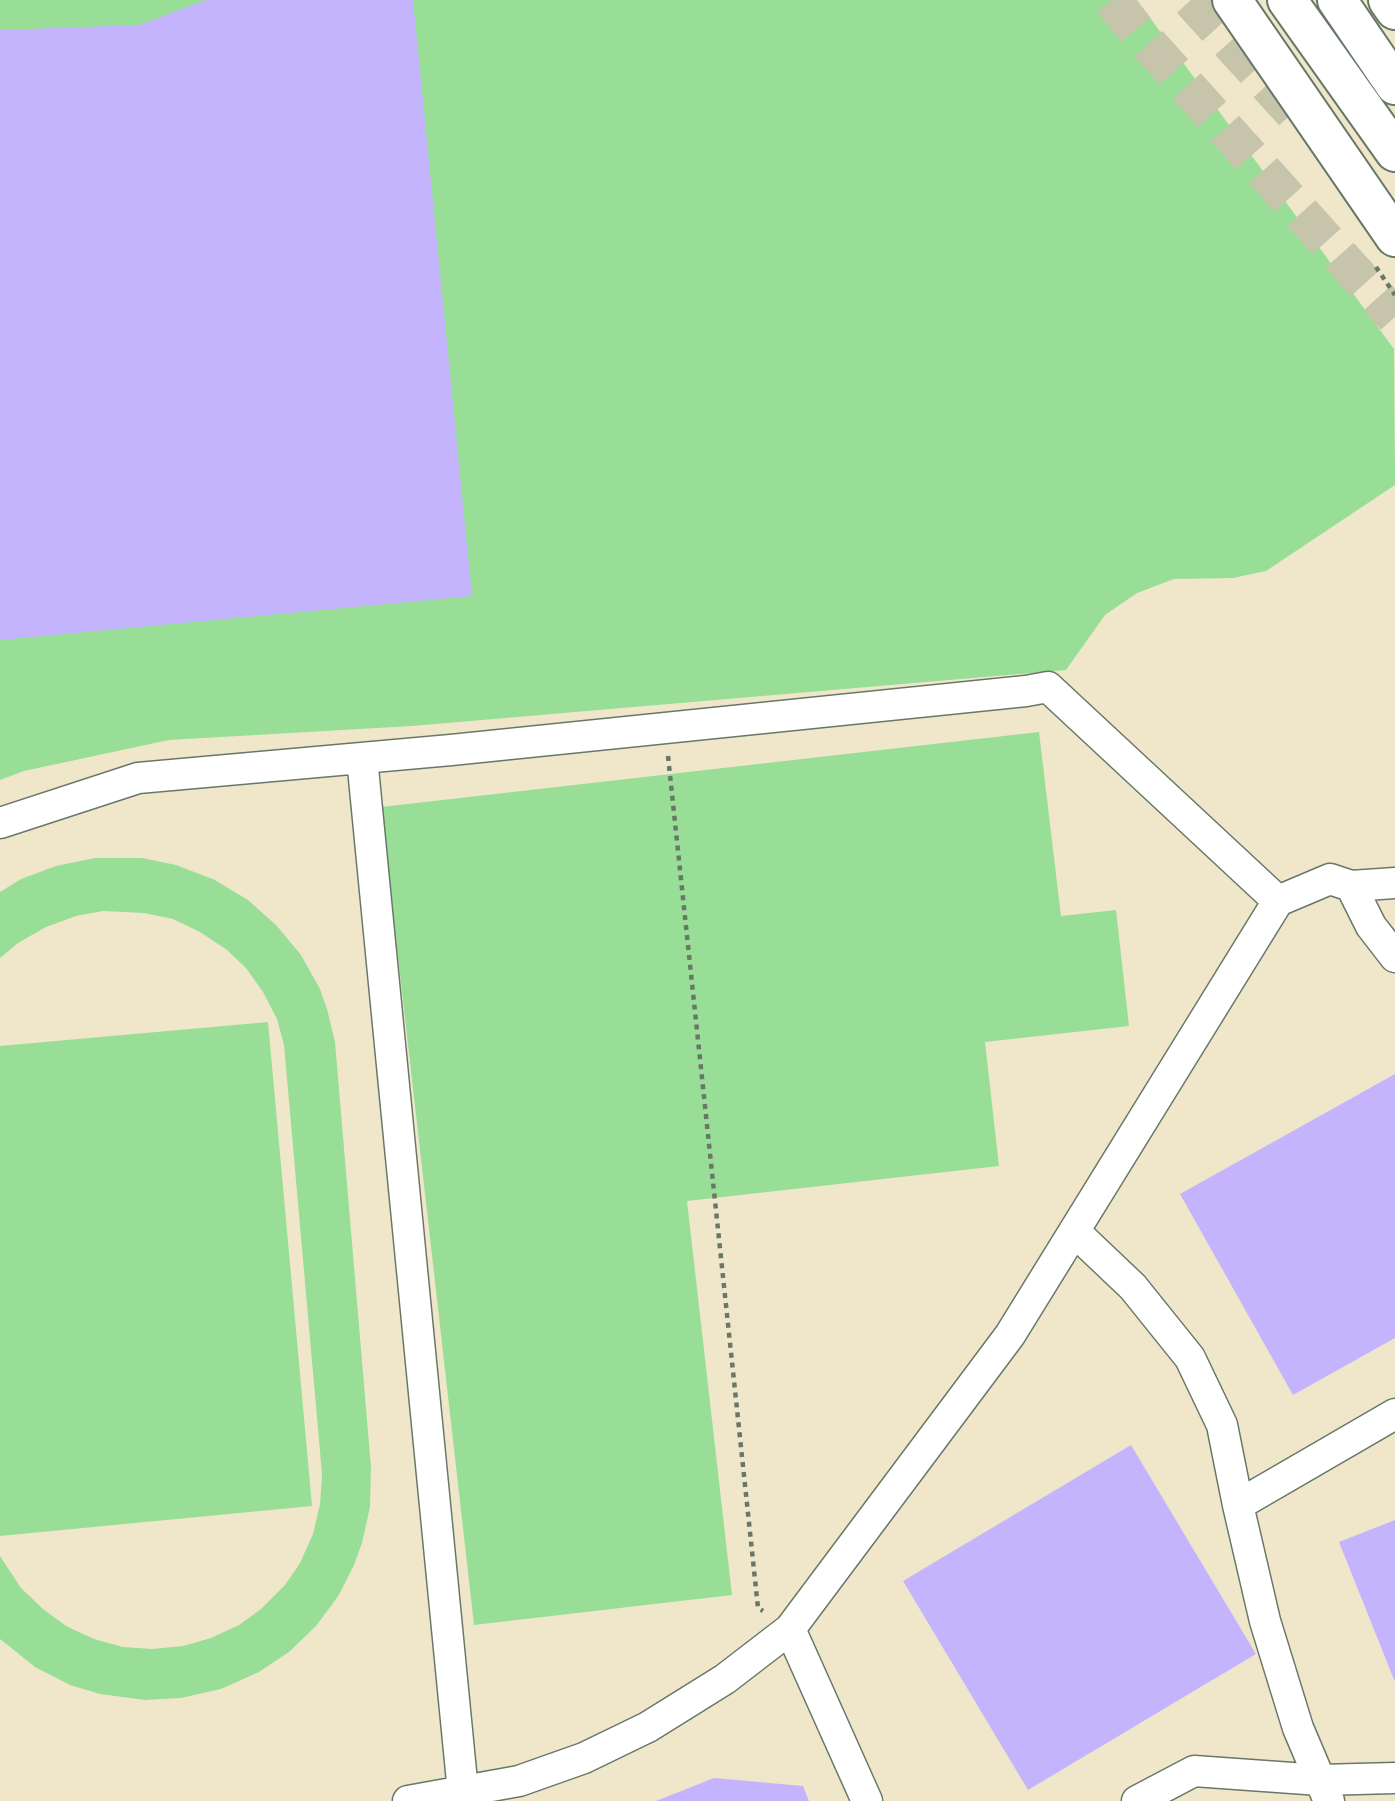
<!DOCTYPE html>
<style>
body{margin:0}
canvas{display:block;background:#f0e7ca}
</style>
<canvas width="1395" height="1801"></canvas>
<script>
const context = document.querySelector('canvas').getContext('2d');
context.lineJoin = 'round';
function paint(path, color) { context.fillStyle = color; context.fill(path, 'evenodd'); }
const shape = rows => new Path2D(rows.map(r => 'M' + r).join(''));
function trace(path, color, width, dash) { context.strokeStyle = color; context.lineWidth = width; context.lineCap = dash ? 'butt' : 'round'; context.setLineDash(dash || []); context.stroke(path); }
paint(shape([
 [0,0,1137,0,1394,349,1395,485,1266,571,1233,578,1174,579,1137,593,1105,615,1066,670,412,726,169,740,24,771,0,780],
 [1039,732,1061,916,1116,910,1129,1026,985,1042,999,1166,687,1201,732,1595,474,1625,381,807],
 [95,858,142,858,176,865,215,880,248,900,277,926,301,955,320,989,327,1009,335,1042,371,1467,370,1507,362,1543,354,1565,339,1595,316,1626,289,1652,259,1672,221,1689,181,1698,145,1700,100,1694,70,1685,35,1667,0,1639,0,1556,21,1588,43,1609,66,1626,94,1639,123,1647,152,1649,183,1646,211,1638,239,1625,261,1609,285,1585,300,1563,313,1534,320,1504,322,1475,321,1463,284,1045,277,1019,263,992,246,968,227,950,200,932,173,919,144,913,103,911,76,916,46,927,18,943,0,958,0,892,21,879,56,866],
 [268,1022,312,1506,0,1536,0,1046]
]), '#99de97');
paint(shape([
 [206,0,413,0,472,596,0,640,0,30,139,25],
 [1395,1074,1395,1338,1293,1395,1180,1194],
 [1131,1445,1256,1654,1028,1790,903,1581],
 [1395,1520,1395,1682,1339,1542],
 [714,1778,803,1786,809,1801,656,1801]
]), '#c4b4fe');
trace(shape([
 [1112,0,1137,31,1395,317],
 [1191,0,1300,120]
]), '#c6c5ac', 38, [38, 19]);
const street = shape([
 [362,758,463,1792],
 [0,823,138,778,451,750,1026,691,1048,687,1278,901,1010,1335,790,1629,725,1679,648,1727,584,1758,519,1781,408,1801],
 [1351,886,1395,883],
 [1278,901,1330,879,1351,886,1371,926,1395,957],
 [1074,1231,1133,1287,1190,1358,1222,1425,1238,1505,1265,1621,1298,1728,1329,1801],
 [1238,1505,1395,1414],
 [790,1629,867,1801],
 [1137,1801,1194,1771,1320,1780,1395,1778]
]);
const secondary = shape([
 [1232,0,1395,237],
 [1287,0,1395,152],
 [1337,0,1395,85],
 [1388,0,1395,10]
]);
trace(street, '#687868', 33);
trace(secondary, '#687868', 42);
trace(shape([
 [1376,267,1395,295],
 [668,756,758,1608,763,1611]
]), '#687868', 4.5, [5, 5]);
trace(street, '#fff', 30);
trace(secondary, '#fff', 38);
</script>
